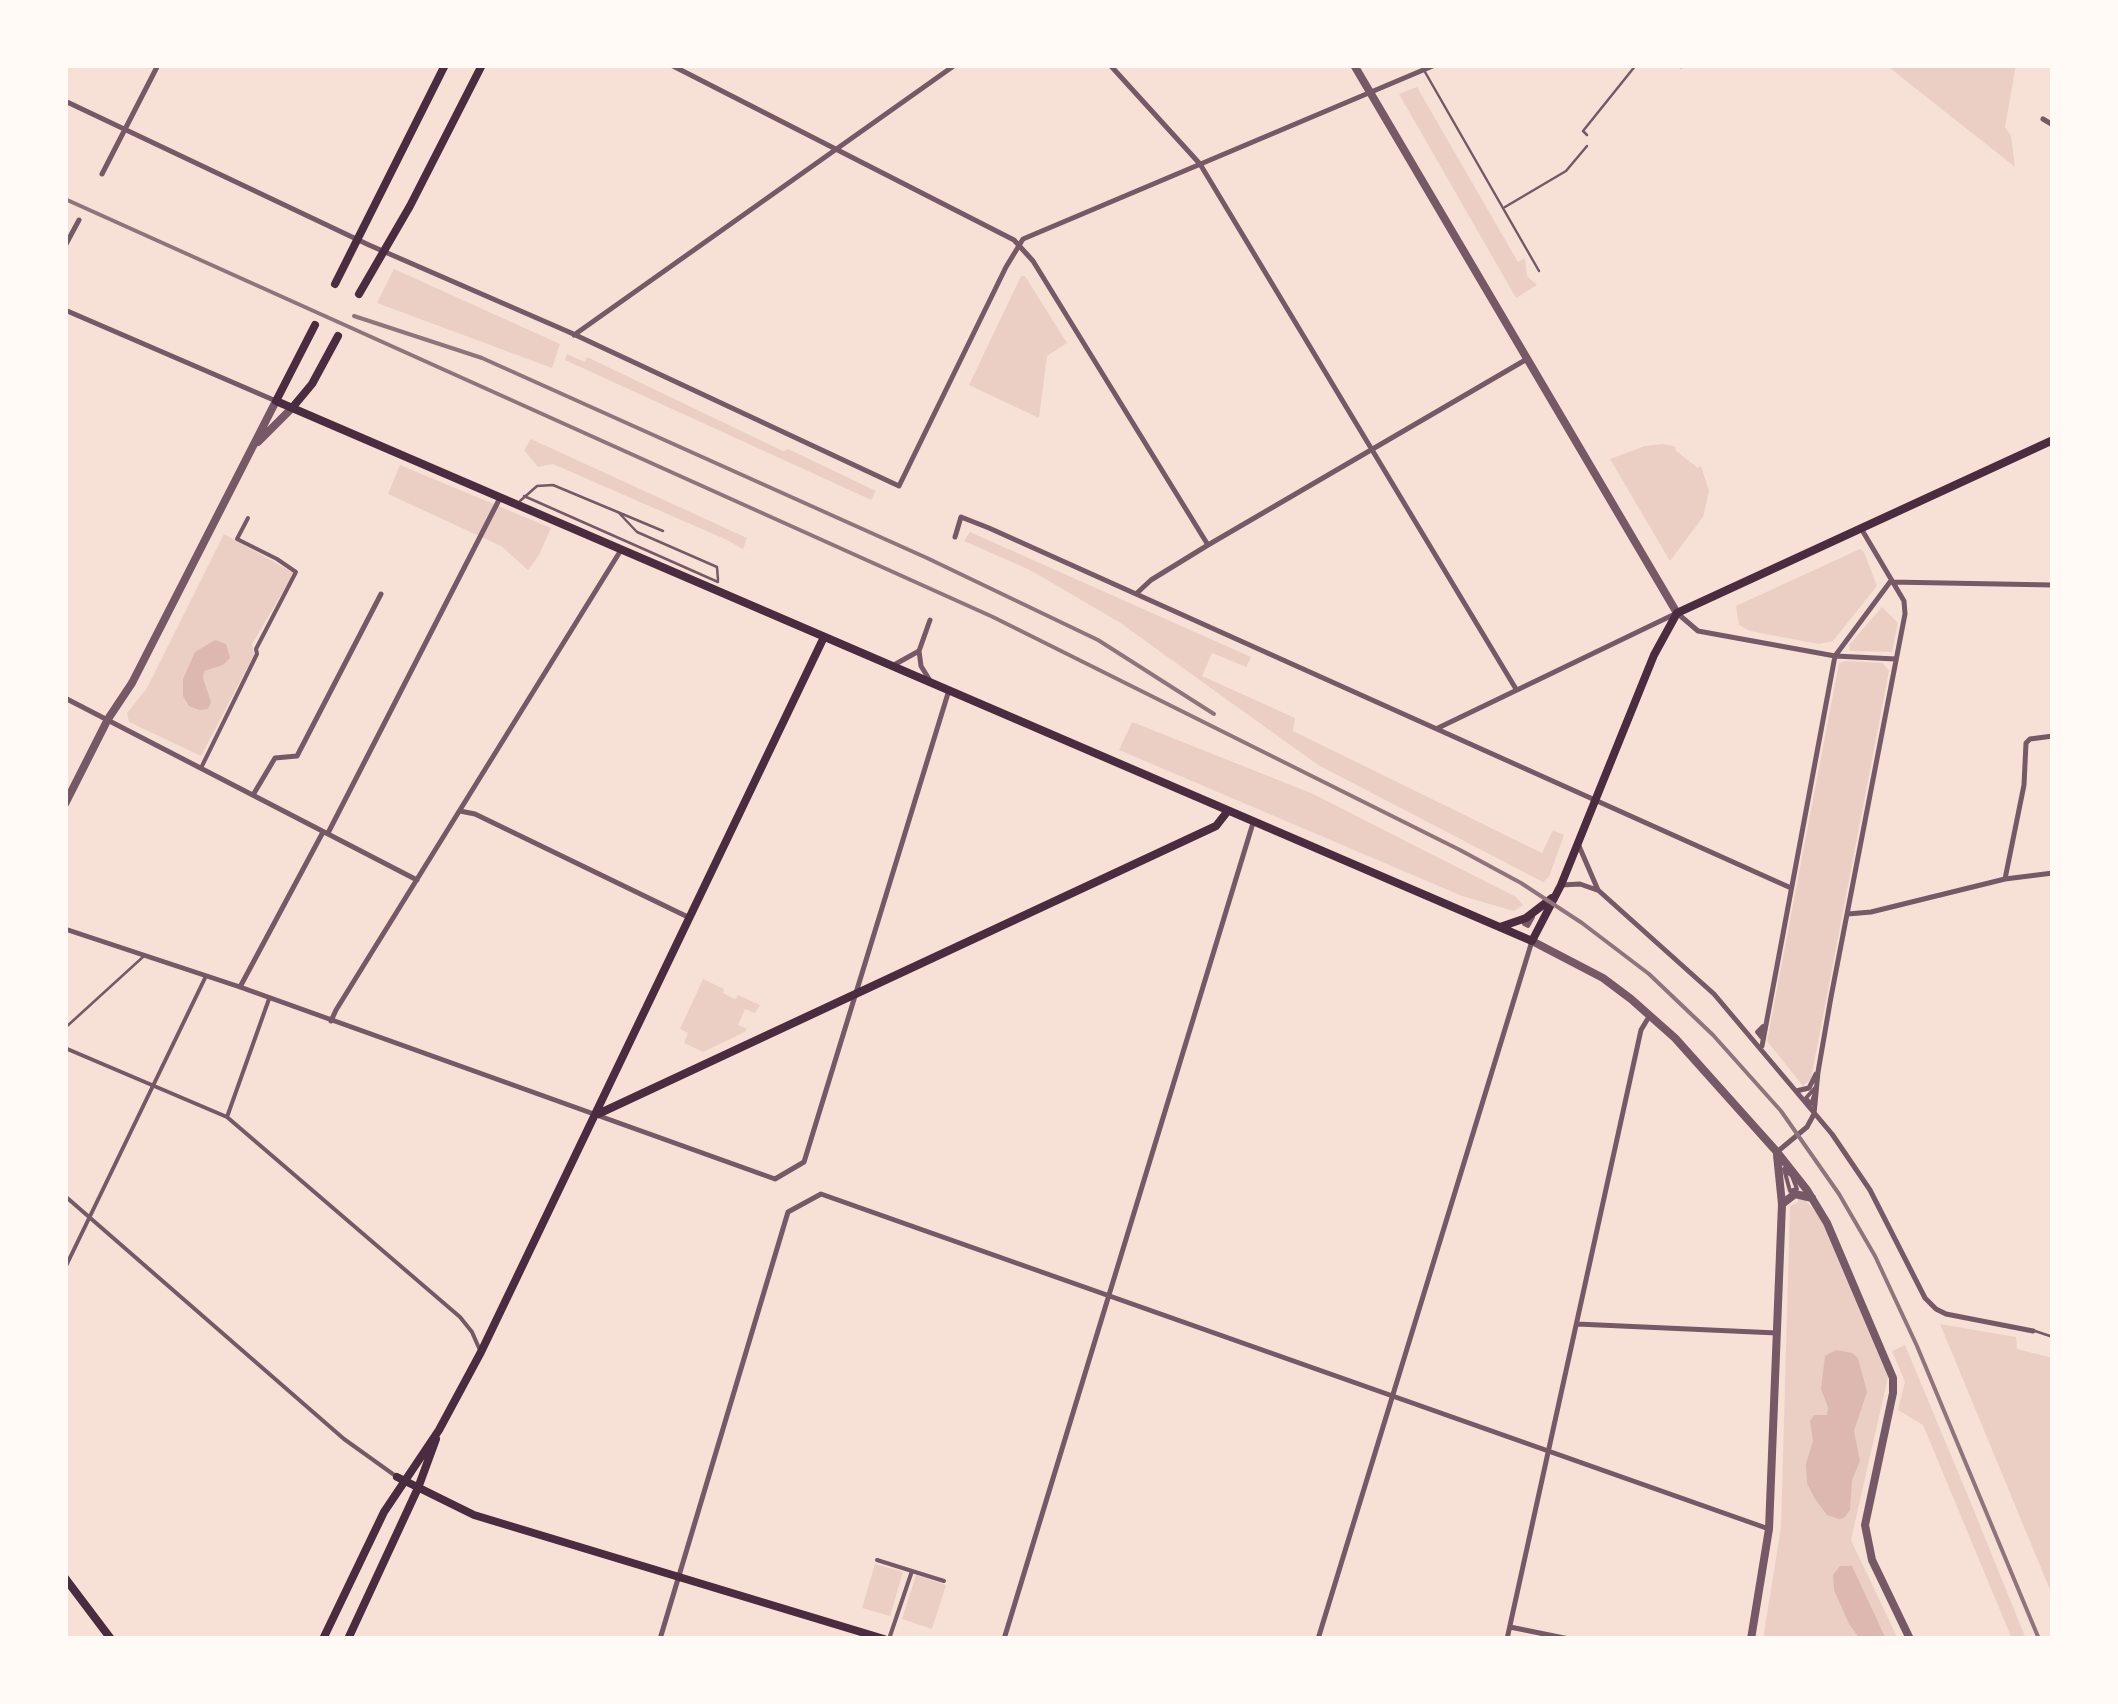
<!DOCTYPE html>
<style>
body{margin:0}
#map{position:relative;width:2118px;height:1704px;overflow:hidden;background:#f7e1d7;font-family:"Fira Sans Condensed",sans-serif}
canvas{display:block}
.frame{position:absolute;inset:0;border:68px solid #fffaf5;pointer-events:none}
</style>
<div id="map">
<canvas width="2118" height="1704"></canvas>
<div class="frame"></div>
</div>
<script>
const context = document.querySelector('canvas').getContext('2d');
context.lineJoin = 'round';
function paint(path, color) { context.fillStyle = color; context.fill(path, 'evenodd'); }
const shape = rows => new Path2D(rows.map(r => 'M' + r).join(''));
function trace(path, color, width, dash) { context.strokeStyle = color; context.lineWidth = width; context.lineCap = dash ? 'butt' : 'round'; context.setLineDash(dash || []); context.stroke(path); }
paint(shape([
 [1886,65,2016,65,2005,127,2011,136,2015,167],
 [1417,87,1518,262,1525,258,1527,276,1537,285,1516,298,1399,94],
 [394,269,560,344,552,368,377,303],
 [1021,276,1025,276,1067,343,1047,356,1039,418,969,385],
 [567,354,585,362,587,357,783,451,788,449,876,491,871,500,856,493,565,360],
 [531,439,747,538,743,549,727,540,553,464,538,467,524,450],
 [1663,444,1676,447,1675,450,1698,468,1701,466,1709,491,1703,517,1670,561,1610,459,1645,446],
 [400,465,551,528,539,555,528,570,501,546,388,494],
 [970,532,1251,657,1246,667,1212,653,1202,676,1295,718,1293,731,1542,853,1553,830,1564,835,1549,877,1543,882,1318,765,1119,622,1030,570,964,541],
 [224,534,294,573,252,644,254,655,201,756,129,722,127,713,147,688],
 [1860,549,1864,552,1877,586,1833,641,1819,644,1750,631,1739,625,1736,606],
 [1882,607,1898,623,1892,652,1850,651,1849,645],
 [1846,661,1883,663,1889,671,1811,1079,1803,1086,1767,1041,1839,663],
 [1132,722,1311,793,1516,897,1523,905,1514,911,1462,896,1119,750],
 [703,979,724,989,723,993,735,999,738,995,760,1005,755,1013,745,1009,738,1025,747,1029,745,1032,703,1052,684,1043,688,1033,680,1029],
 [1798,1198,1804,1199,1820,1217,1888,1377,1851,1540,1898,1639,1763,1639,1781,1527,1790,1206,1798,1202],
 [1940,1324,2016,1337,2017,1349,2053,1358,2053,1597],
 [1905,1345,1973,1508,2026,1639,2012,1639,1923,1425,1898,1410,1905,1382,1892,1351],
 [875,1564,903,1572,890,1616,862,1608],
 [916,1575,946,1585,932,1629,902,1619]
]), '#ebcfc5');
paint(shape([
 [215,640,226,644,230,658,223,665,204,671,203,678,211,702,208,709,199,710,189,706,183,696,183,679,195,652],
 [1836,1350,1852,1353,1858,1358,1867,1392,1854,1431,1860,1461,1852,1480,1850,1510,1844,1518,1839,1519,1827,1515,1815,1499,1807,1483,1806,1464,1813,1441,1810,1421,1814,1415,1827,1415,1828,1407,1821,1389,1825,1356],
 [1840,1566,1852,1566,1886,1639,1860,1639,1849,1624,1834,1590,1833,1575]
]), '#dcb8b0');
trace(shape([
 [1421,65,1539,271],
 [1675,65,1681,67],
 [1587,135,1583,131,1636,65],
 [1505,207,1566,171,1587,146],
 [524,496,718,582],
 [520,501,537,486,553,485,663,531],
 [619,513,637,532,717,567,718,580],
 [65,1028,144,956],
 [2035,1331,2053,1337]
]), '#755966', 2.5);
trace(shape([
 [201,768,257,654,256,649,296,572,277,559,237,539,248,518],
 [1533,917,1528,926,1524,924,1524,923,1533,917],
 [1763,1026,1763,1028,1761,1037,1757,1032,1763,1026],
 [65,1048,227,1117,460,1317,472,1332,479,1348],
 [1815,1088,1815,1093,1811,1104,1806,1098,1815,1088],
 [227,1117,269,999],
 [1784,1169,1792,1176,1797,1189,1790,1191,1784,1169],
 [65,1196,344,1439,397,1477],
 [65,1268,206,976],
 [877,1560,912,1571],
 [889,1639,912,1571,944,1581]
]), '#755966', 4);
trace(shape([
 [671,65,1014,240,1033,261,1208,545],
 [1110,65,1200,164,1516,689],
 [65,101,369,245,569,332,899,486,1006,267,1023,239,1435,65],
 [2043,119,2053,125],
 [102,174,158,65],
 [65,246,79,220],
 [65,310,276,401],
 [574,335,955,65],
 [955,537,961,517,989,528,1791,888],
 [1137,593,1151,580,1208,545,1527,359],
 [892,666,919,651],
 [929,679,921,666,919,651,930,620],
 [65,698,417,880],
 [1438,728,1677,613,1698,631,1835,656,1896,659],
 [253,795,275,758,297,756,381,594],
 [460,811,475,814,690,918],
 [328,833,500,498],
 [1579,846,1598,890,1714,994,1832,1134,1870,1190,1925,1298,1936,1309,1946,1314,2033,1331],
 [2005,879,2024,785,2026,743,2030,739,2053,736],
 [1561,885,1580,884,1597,890],
 [1848,914,1871,912,2005,879,2053,873],
 [65,929,240,987,775,1179,804,1162,949,690],
 [240,987,323,832],
 [331,1021,336,1010,621,550],
 [1762,1046,1835,656,1890,582,2053,585],
 [1796,1091,1809,1088,1816,1074],
 [1777,1152,1807,1127,1814,1114,1818,1072,1831,997,1905,614,1904,601,1862,530],
 [1577,1324,1777,1333],
 [1510,1627,1569,1639],
 [660,1639,788,1212,821,1194,1769,1529],
 [1004,1639,1253,823],
 [1318,1639,1532,941],
 [1507,1639,1641,1030,1650,1015]
]), '#755966', 5);
trace(shape([
 [1354,65,1677,613],
 [258,442,292,408],
 [65,804,108,719,132,683,276,401],
 [1532,941,1603,978,1631,999,1675,1038,1777,1152,1807,1190,1827,1223,1893,1378,1893,1393,1865,1525,1872,1560,1910,1639],
 [1782,1204,1795,1194,1812,1198],
 [1751,1639,1769,1529,1782,1204,1777,1155]
]), '#755966', 8);
trace(shape([
 [335,284,445,65],
 [359,294,410,206,482,65],
 [315,325,276,401,1532,941,1561,885,1654,655,1677,613,2053,440],
 [292,408,312,384,338,336],
 [1500,927,1526,918,1552,898],
 [598,1114,1216,826,1227,812],
 [397,1477,474,1515,884,1639],
 [65,1578,111,1639],
 [323,1639,384,1512,439,1430,481,1352,824,637],
 [348,1639,418,1488,436,1439]
]), '#4a2c40', 8);
trace(shape([
 [65,199,993,617,1460,850,1521,883,1582,923,1649,974,1713,1035,1781,1111,1839,1194,1875,1256,1917,1346,2039,1639],
 [354,316,482,358,927,558,1098,640,1214,714]
]), '#8f747c', 4);
</script>
